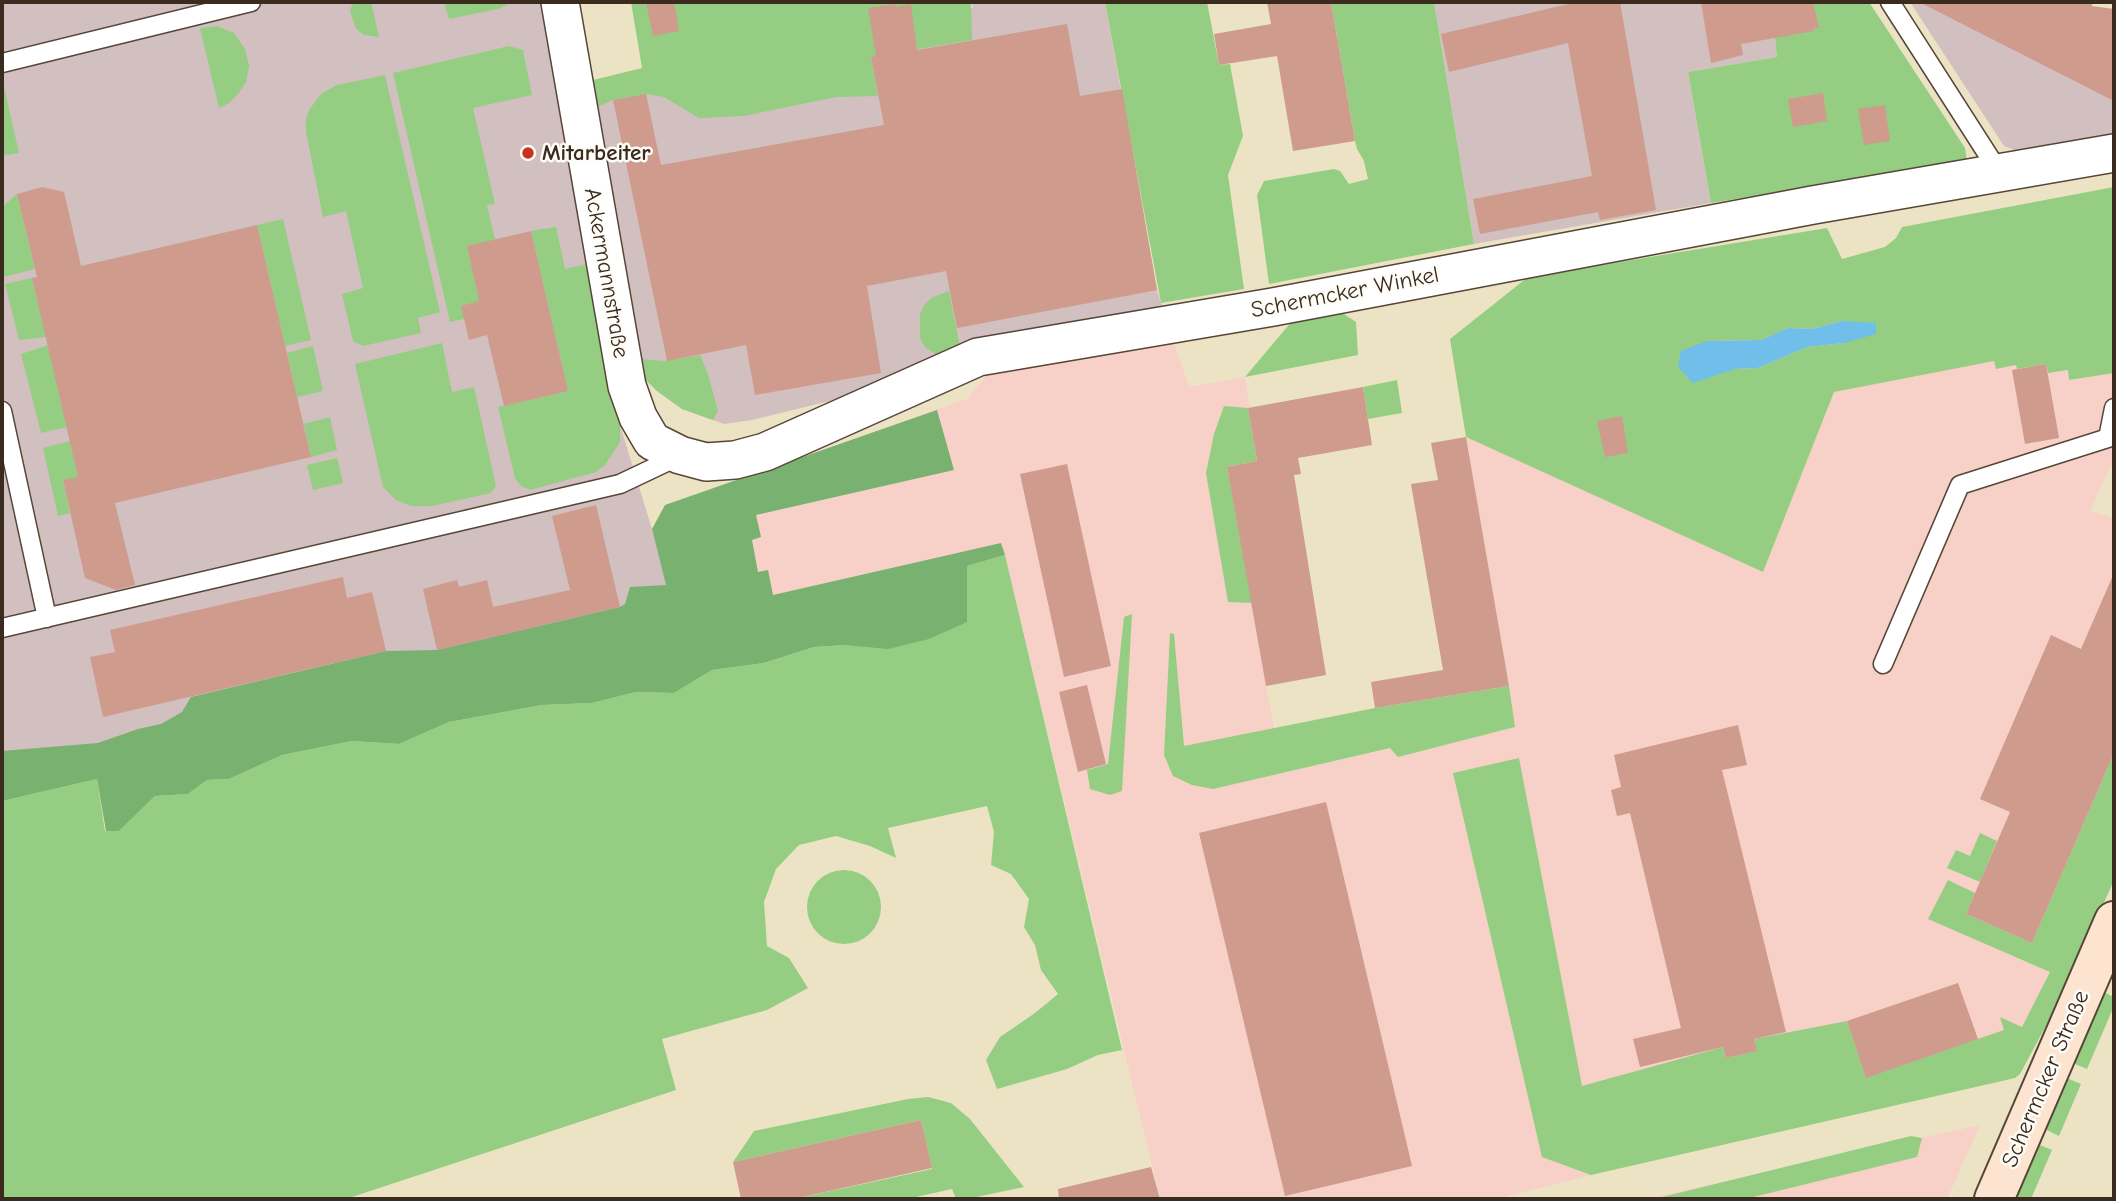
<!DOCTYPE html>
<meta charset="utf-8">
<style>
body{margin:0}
#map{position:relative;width:2116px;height:1201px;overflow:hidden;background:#ece3c4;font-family:"Comic Neue",sans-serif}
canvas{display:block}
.frame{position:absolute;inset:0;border:4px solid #3b2a1e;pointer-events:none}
</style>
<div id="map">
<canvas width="2116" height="1201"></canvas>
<div class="frame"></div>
</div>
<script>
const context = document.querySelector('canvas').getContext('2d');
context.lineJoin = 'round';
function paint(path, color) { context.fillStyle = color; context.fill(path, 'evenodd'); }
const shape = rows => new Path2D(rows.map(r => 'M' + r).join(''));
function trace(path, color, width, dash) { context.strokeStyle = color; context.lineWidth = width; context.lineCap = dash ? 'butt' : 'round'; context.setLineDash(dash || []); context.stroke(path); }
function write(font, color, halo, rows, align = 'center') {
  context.font = font + ' "Comic Neue",sans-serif'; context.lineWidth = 5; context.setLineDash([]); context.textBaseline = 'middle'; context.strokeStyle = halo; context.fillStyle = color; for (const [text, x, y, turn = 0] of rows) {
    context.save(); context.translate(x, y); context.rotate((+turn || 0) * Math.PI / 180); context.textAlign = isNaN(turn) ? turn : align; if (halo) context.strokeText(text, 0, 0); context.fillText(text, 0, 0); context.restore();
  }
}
paint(shape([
 [1827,228,1842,259,1885,247,2114,278,2114,458,2090,511,2114,518,2114,823,2050,972,2004,1070,1497,1199,1160,1199,1005,555,679,631,652,529,665,505,967,399,987,375,1174,343,1189,387,1245,377,1257,461,1227,467,1282,773,1390,748,1398,757,1515,727,1450,339],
 [1980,1125,1947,1199,1646,1199]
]), '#f7d1c7');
paint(shape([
 [2,2,545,2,620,425,652,529,679,631,2,801],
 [971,2,1105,2,1157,290,1163,309,937,355,834,400,752,420,724,424,682,409,657,391,644,378,594,108,642,68,973,8],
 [1434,2,1771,2,1777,57,1688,72,1711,203,1474,244],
 [1910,2,1987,2,2114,67,2114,137,2022,153,2004,146]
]), '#d2bfc0');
paint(shape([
 [353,2,371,2,379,37,364,35,356,29,350,11],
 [444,2,513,2,498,9,449,19],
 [631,2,971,2,972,40,871,57,878,96,836,97,744,116,699,118,664,97,646,94,613,100,594,108,589,81,642,68],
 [1105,2,1207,2,1219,65,1230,64,1243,136,1228,175,1244,289,1161,303],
 [1331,2,1434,2,1474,244,1269,284,1257,195,1264,181,1334,169,1340,171,1349,184,1368,179,1364,161,1357,149,1355,141],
 [1771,2,1869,2,1965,148,1967,161,1711,203,1688,72,1777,57],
 [217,26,234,33,245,49,249,66,246,82,238,94,229,103,219,108,200,28],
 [509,46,523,50,532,95,473,108,495,204,487,205,495,240,467,246,483,315,450,322,393,73],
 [385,75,440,312,418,318,421,333,363,346,353,341,342,294,363,288,346,211,323,217,306,132,306,119,309,110,321,94,337,85],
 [2,78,19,153,7,155,2,154],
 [2114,187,2114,373,2069,380,2068,370,2048,373,2046,364,2017,369,2016,365,1996,369,1994,361,1834,392,1763,572,1466,437,1450,339,1528,277,1827,228,1842,259,1885,247,1896,238,1902,227],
 [1842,321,1844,343,1807,347,1758,368,1735,369,1707,341,1761,340,1788,328,1812,329],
 [17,194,35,269,4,277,2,267,2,207],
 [283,219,311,340,285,346,257,225],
 [556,227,565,269,592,263,620,425,620,442,605,465,596,472,530,490,521,486,515,478,498,407,568,391,531,231],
 [32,278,46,337,19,340,5,284],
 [949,291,960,347,937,355,925,347,920,338,920,314,925,304,933,297],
 [1335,308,1356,322,1358,355,1245,377,1298,314],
 [442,343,452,392,474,387,496,486,491,493,432,506,411,506,396,500,383,487,355,364],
 [48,345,67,427,41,433,21,354],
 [313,346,323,391,297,397,287,353],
 [700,355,708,374,718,411,713,420,682,409,657,391,644,378,639,359,664,361],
 [1397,380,1402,413,1368,419,1363,387],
 [1224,406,1248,408,1257,461,1227,467,1252,603,1228,602,1206,473,1214,434],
 [330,417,337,450,311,457,304,424],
 [70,441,78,477,63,481,70,513,58,516,43,448],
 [337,458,343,483,313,490,307,465],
 [1005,555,1122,1050,1098,1055,1067,1069,997,1089,986,1060,1000,1037,1035,1013,1058,994,1041,970,1035,945,1024,927,1029,899,1011,874,991,865,994,832,987,806,888,828,896,858,870,846,836,836,799,845,776,869,764,902,767,946,789,958,808,988,767,1010,662,1039,676,1090,346,1199,2,1199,2,801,97,779,105,831,119,831,155,796,188,794,207,780,229,779,282,755,352,741,399,744,449,722,542,705,592,703,636,692,674,693,712,670,764,663,814,647,845,645,967,622,967,566],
 [1132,614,1122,791,1110,795,1090,789,1087,770,1108,764,1124,617],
 [1170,633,1174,634,1184,746,1375,708,1509,686,1515,727,1398,757,1390,748,1213,789,1192,785,1173,776,1164,755],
 [2114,753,2114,880,2070,981,2020,1074,2015,1078,1591,1175,1542,1157,1453,773,1519,758,1582,1086,1723,1047,1726,1058,1756,1051,1754,1039,1847,1021,1866,1077,2004,1030,2000,1017,2022,1027,2050,972,1928,919,1948,880,1975,893,1966,914,2032,943],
 [1980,833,1997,841,1980,882,1947,868,1956,850,1970,856],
 '807 907a37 37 0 1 1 74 0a37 37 0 1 1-74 0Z',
 [2106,993,2114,997,2114,1006,2087,1069,2075,1064,2073,1059,2101,996],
 [2069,1079,2081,1084,2059,1136,2047,1130,2045,1126,2065,1081],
 [928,1097,951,1103,970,1119,1024,1187,967,1199,956,1199,952,1189,907,1199,794,1199,932,1169,921,1120,733,1162,754,1131,908,1099],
 [1911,1136,1922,1138,1917,1157,1745,1199,1654,1199],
 [2040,1145,2052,1150,2031,1199,2013,1199,2036,1147]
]), '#95ce82');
paint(shape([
 [937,410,954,470,756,515,761,537,752,540,758,572,768,570,773,595,1001,543,1005,555,967,566,967,622,929,639,888,649,845,645,814,647,764,663,712,670,674,693,636,692,592,703,542,705,449,722,399,744,352,741,282,755,229,779,207,780,188,794,155,796,119,831,106,831,97,779,2,801,2,751,98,743,138,729,161,724,182,712,191,697,386,651,437,650,620,607,625,604,630,587,666,585,652,529,665,505]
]), '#78b170');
paint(shape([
 [1842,321,1876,323,1876,334,1844,343,1807,347,1758,368,1735,369,1693,383,1678,367,1681,351,1707,341,1761,340,1788,328,1812,329]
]), '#70beea');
paint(shape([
 [646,2,674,2,679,31,653,36],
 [1267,2,1331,2,1355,141,1293,151,1277,56,1219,65,1214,34,1271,24],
 [1577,2,1620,2,1656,210,1600,220,1598,212,1480,234,1473,199,1592,176,1568,43,1449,72,1441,34],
 [1701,2,1813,2,1819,28,1814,28,1814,31,1741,44,1743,55,1711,63],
 [1919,2,2092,2,2092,6,2114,9,2114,101],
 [895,4,896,7,911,4,917,50,1067,24,1080,96,1122,89,1157,290,957,328,946,271,867,286,881,373,755,395,746,345,667,361,613,100,646,94,661,165,884,125,871,57,876,56,868,8],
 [1823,93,1827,121,1793,127,1788,99],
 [1885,105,1890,141,1864,145,1858,109],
 [42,187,64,192,81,266,257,225,311,457,115,503,135,585,116,590,85,578,63,480,78,477,32,278,37,277,17,194],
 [531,231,568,391,504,406,487,335,469,340,461,306,479,301,467,246],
 [2046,364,2059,438,2025,444,2012,370],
 [1363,387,1372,445,1298,458,1301,474,1294,475,1326,675,1266,686,1227,467,1257,461,1248,408],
 [1622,416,1628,453,1605,457,1597,421],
 [1466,437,1509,686,1375,708,1371,682,1443,670,1411,484,1438,480,1431,443],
 [1067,464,1111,666,1064,677,1020,474],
 [596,505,620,607,437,650,423,589,457,580,459,587,487,580,493,607,570,590,552,516],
 [2114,573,2114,753,2032,943,1966,914,2010,812,1980,799,2051,635,2081,649],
 [343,577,347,598,372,592,386,651,103,717,90,657,115,652,110,630],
 [1087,685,1106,764,1078,772,1059,692],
 [1738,725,1747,765,1722,770,1786,1032,1754,1039,1757,1051,1726,1058,1723,1047,1640,1067,1633,1039,1681,1028,1630,813,1617,816,1611,790,1621,787,1614,755],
 [1326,802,1412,1166,1285,1196,1199,833],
 [1958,983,1978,1039,1866,1078,1847,1021],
 [921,1120,932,1168,794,1199,741,1199,733,1162],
 [1151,1167,1160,1199,1059,1199,1058,1189]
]), '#ce9b8d');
const service = shape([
 [1890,2,1999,172],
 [2,63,251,2],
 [2,411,47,618],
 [2,628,620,484,679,456],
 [1883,664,1960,485,2108,438,2114,408]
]);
const minor = shape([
 [560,2,627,386,638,417,652,441,680,455,706,462,735,460,765,452,978,357,1273,307,1813,205,2114,153]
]);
const secondary = shape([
 [1994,1199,2114,921]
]);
trace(service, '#564637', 21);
trace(minor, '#564637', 40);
trace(secondary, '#564637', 42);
trace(service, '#fff', 18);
trace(minor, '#fff', 37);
trace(secondary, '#fde4d1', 38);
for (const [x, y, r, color] of [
 [528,153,7,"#c8321e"]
]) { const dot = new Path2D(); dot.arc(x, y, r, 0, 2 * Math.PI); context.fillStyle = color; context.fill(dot); trace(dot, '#fdfcf7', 2.5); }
write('bold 23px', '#3b2a1e', '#fdfcf7', [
 ["Mitarbeiter",542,153]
], 'left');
write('23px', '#3b2a1e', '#fdfcf7', [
 ["Ackermannstraße",606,273,80],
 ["Schermcker Winkel",1345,293,-11],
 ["Schermcker Straße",2046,1079,-67]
]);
</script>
